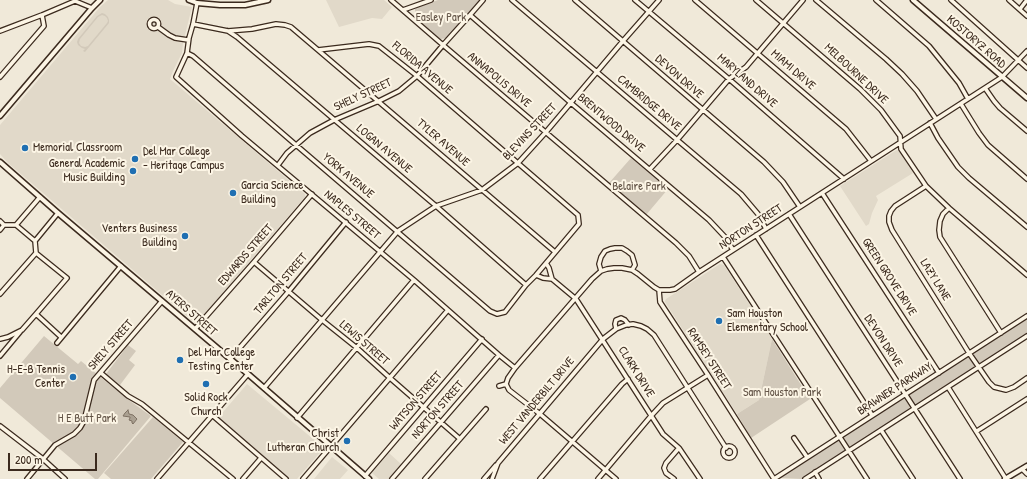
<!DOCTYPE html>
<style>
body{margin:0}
#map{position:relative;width:1027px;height:479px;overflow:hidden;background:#f0e9d9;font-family:"Patrick Hand",sans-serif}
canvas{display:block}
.scale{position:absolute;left:8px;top:453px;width:89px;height:18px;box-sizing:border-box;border:2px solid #3b2a1e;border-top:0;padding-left:5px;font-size:12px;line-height:14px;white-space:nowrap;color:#3b2a1e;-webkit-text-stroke:3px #fcf5e5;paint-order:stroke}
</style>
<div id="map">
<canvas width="1027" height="479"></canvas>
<div class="scale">200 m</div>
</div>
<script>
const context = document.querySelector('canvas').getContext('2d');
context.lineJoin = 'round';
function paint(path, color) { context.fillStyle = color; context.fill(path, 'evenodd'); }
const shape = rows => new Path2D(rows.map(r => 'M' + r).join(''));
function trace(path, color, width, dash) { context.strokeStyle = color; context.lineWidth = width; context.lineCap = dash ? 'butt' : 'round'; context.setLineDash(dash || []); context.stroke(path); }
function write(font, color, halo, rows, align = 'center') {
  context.font = font + ' "Patrick Hand",sans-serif'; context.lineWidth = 4; context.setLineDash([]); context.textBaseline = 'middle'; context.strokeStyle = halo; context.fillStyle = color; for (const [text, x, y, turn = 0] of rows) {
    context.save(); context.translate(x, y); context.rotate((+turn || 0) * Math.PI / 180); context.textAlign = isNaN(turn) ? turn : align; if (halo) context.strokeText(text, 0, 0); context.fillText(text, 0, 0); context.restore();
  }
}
paint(shape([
 [108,0,168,0,175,4,192,7,183,43,182,53,173,71,170,79,305,194,305,197,196,324,8,163,0,154,0,125,100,7],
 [326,0,384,0,392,7,382,19,372,18,339,27],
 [897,150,900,152,913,173,876,196,878,200,872,213,869,224,866,226,840,186,895,151],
 [720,264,724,265,772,339,759,400,737,414,665,302,665,301,666,299],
 [247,384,324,448,297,479,289,479,218,418],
 [389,453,401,464,389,479,379,479,372,473],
 [332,457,348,470,340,479,314,479]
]), '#e1d9c9');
paint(shape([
 [438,0,481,0,447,38,441,39,438,38,417,20,415,18,415,9,418,7],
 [102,13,105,14,108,17,109,20,109,23,85,52,83,51,85,49,82,48,78,45,77,42,78,39,97,16],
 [102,15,105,16,107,18,108,21,107,23,88,46,85,47,81,46,79,43,80,39,98,17],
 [631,158,668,189,646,215,609,183],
 [1027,318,1027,334,802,479,779,478],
 [44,336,78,364,81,361,126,398,151,416,98,479,95,479,0,398,0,388],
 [772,339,810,399,751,438,737,414,759,400],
 [128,345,136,351,129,360,135,365,120,385,106,374],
 [153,417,183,442,151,479,111,479,104,473]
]), '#d2c9ba');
const water = shape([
 [128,410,129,414,133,415,137,419,133,424,132,423,132,421,129,420,130,418,130,417,123,416,125,413,128,410]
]);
paint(water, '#aaa091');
trace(water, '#7e7163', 1);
const minor = shape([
 [391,0,443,45,676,243,689,256,699,272],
 [512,0,741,194,758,214,766,229],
 [575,0,764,162,783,182,800,207],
 [635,0,729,79,844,179],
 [695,0,846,129,871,161],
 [756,0,860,89,881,110,900,136,901,149,926,186,949,208,1027,275],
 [816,0,886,59,902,74,917,91,936,119],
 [876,0,929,46,959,83,968,99],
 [951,0,1027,68],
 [1009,0,1027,16],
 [197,3,193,24,189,38,187,53,176,77,242,136,414,280,499,355,515,368],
 [1020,9,1027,0],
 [403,10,431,0],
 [470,15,571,103,709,220,725,237,733,250],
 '149.5 24a4.5 4.5 0 1 1 9 0a4.5 4.5 0 1 1-9 0Z',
 [158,27,169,35,175,38,188,40],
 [0,31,42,15,75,1,92,8],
 [228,31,237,37,436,206,526,285],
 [318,50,555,252],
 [187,53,193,56,296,145,490,311,497,314,505,312,526,285,536,275,579,224,578,215,417,76,379,46,369,44,318,50,291,27,285,25,276,24,252,29,228,31,193,24],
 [0,77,44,26,42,15],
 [985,88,994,101,1000,108,1027,131],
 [961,104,979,133,988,145,1027,179],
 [930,123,938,138,958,167,969,178,1027,227],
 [278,165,287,153,310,133,334,120,379,101,399,91,417,76,443,45,470,15,483,0],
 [650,169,677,140,729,79,746,67,803,0],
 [926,186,895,206,891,211,889,216,889,222,892,230,969,353,989,382,994,387,1006,390,1014,387,1027,378],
 [822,193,939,373],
 [949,208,943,214,940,221,939,230,940,237,1001,333],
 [789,214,960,479],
 [0,221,4,225,16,225,35,241,36,253,67,278,36,314,22,330,8,337,0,339],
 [16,225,40,197],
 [0,230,4,225],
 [756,235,872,415],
 [35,241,58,213],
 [723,257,867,479],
 [254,262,322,320,357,348,390,378,460,439],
 [546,263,549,268,552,279],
 [601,271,599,264,601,257,605,251,610,249,615,248,622,248,627,251,632,255,635,265,632,270],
 [536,275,543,278,552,279,576,299,663,434,679,448,700,479],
 [659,290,660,302,708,375,774,479],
 [0,294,36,253],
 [36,314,61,337],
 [195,329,254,262,312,194],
 [616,329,615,324,616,320,621,318,625,320,629,325],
 [57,343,121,266],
 [0,356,20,332],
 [230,359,289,291,346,222],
 [101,373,128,396,142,404,153,413,233,479],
 [506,384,508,378,515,368,592,279,601,271,607,269,614,268,622,268,632,270,638,274,654,287,659,290,670,290,675,289,699,272,1002,77,1027,51],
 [506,384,509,390,540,414,616,479],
 [499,386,506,384],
 [948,387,1006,479],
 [264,388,398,231,436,206,482,190,518,163,546,132,623,41,659,0],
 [212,415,286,479],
 [297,418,414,280],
 [0,426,43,459,65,479],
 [881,430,913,479],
 [977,431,1027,399],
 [794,438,807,457],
 '723 452a6 6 0 1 1 12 0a6 6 0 1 1-12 0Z',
 [1022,469,1027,474],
 [815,472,819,479],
 [365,476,482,339],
 [27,479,55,445,74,434,80,428,84,421,94,380,162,301],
 [157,479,248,374],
 [243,479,261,458],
 [303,479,448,310],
 [392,479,499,355],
 [425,479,486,409],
 [484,479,496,465],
 [492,479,498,463,603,339,616,329,626,325,633,324,641,326,647,329,654,335,726,448],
 [540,479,622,384,628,379],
 [598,479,651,416,663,403,708,375],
 [674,479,666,473,664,468,666,463,679,448],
 [774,479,1027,316],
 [805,479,1027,336]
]);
const major = shape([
 [189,0,197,3,220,5,245,5,268,0],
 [913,0,1027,98],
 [0,116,92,8,100,0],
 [0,162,58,213,248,374,369,479],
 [1005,479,1027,466]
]);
trace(minor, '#3b2a1e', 6);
trace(major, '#3b2a1e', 7);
trace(minor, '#fcf5e5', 3.5);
trace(major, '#fcf5e5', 4);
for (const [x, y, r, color] of [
 [25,148,4,"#1f6fb2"],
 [135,159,4,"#1f6fb2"],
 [133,171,4,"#1f6fb2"],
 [233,193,4,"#1f6fb2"],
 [185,236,4,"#1f6fb2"],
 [719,321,4,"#1f6fb2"],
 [180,360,4,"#1f6fb2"],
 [73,377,4,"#1f6fb2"],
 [206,384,4,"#1f6fb2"],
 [347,441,4,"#1f6fb2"]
]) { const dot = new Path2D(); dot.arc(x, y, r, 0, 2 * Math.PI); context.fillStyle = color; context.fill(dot); trace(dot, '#fcf5e5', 1.5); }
write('12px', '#615245', '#fcf5e5', [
 ["Easley Park",441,18],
 ["Belaire Park",639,187],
 ["Sam Houston Park",782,393],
 ["H E Butt Park",87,419]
]);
write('12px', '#3b2a1e', '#fcf5e5', [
 ["KOSTORYZ ROAD",976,42,41],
 ["FLORIDA AVENUE",422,68,40],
 ["MIAMI DRIVE",793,70,41],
 ["MELBOURNE DRIVE",856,74,43],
 ["DEVON DRIVE",679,77,41],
 ["ANNAPOLIS DRIVE",499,80,40],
 ["MARYLAND DRIVE",747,81,41],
 ["SHELY STREET",363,95,-25],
 ["CAMBRIDGE DRIVE",649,103,40],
 ["BRENTWOOD DRIVE",611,123,40],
 ["BLEVINS STREET",530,132,-47],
 ["TYLER AVENUE",443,143,41],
 ["LOGAN AVENUE",384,149,40],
 ["YORK AVENUE",348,176,40],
 ["NAPLES STREET",352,215,40],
 ["NORTON STREET",751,227,-33],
 ["EDWARDS STREET",246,255,-49],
 ["GREEN GROVE DRIVE",889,277,57],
 ["LAZY LANE",935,280,58],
 ["TARLTON STREET",281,284,-50],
 ["AYERS STREET",191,313,41],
 ["DEVON DRIVE",883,341,57],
 ["LEWIS STREET",364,343,41],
 ["SHELY STREET",111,345,-49],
 ["RAMSEY STREET",709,359,57],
 ["CLARK DRIVE",636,372,58],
 ["BRAWNER PARKWAY",895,389,-33],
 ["WATSON STREET",416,401,-49],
 ["WEST VANDERBILT DRIVE",537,401,-50],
 ["NORTON STREET",438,410,-49]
]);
write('12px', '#3b2a1e', '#fcf5e5', [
 ["Memorial Classroom",33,148],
 ["Del Mar College",143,152],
 ["- Heritage Campus",143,166],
 ["General Academic",125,164,"right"],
 ["Music Building",125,178,"right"],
 ["Garcia Science",241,186],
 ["Building",241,200],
 ["Venters Business",177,229,"right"],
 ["Building",177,243,"right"],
 ["Sam Houston",727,314],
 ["Elementary School",727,328],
 ["Del Mar College",188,353],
 ["Testing Center",188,367],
 ["H-E-B Tennis",65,370,"right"],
 ["Center",65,384,"right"],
 ["Solid Rock",206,398,"center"],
 ["Church",206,412,"center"],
 ["Christ",339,434,"right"],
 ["Lutheran Church",339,448,"right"]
], 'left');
</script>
